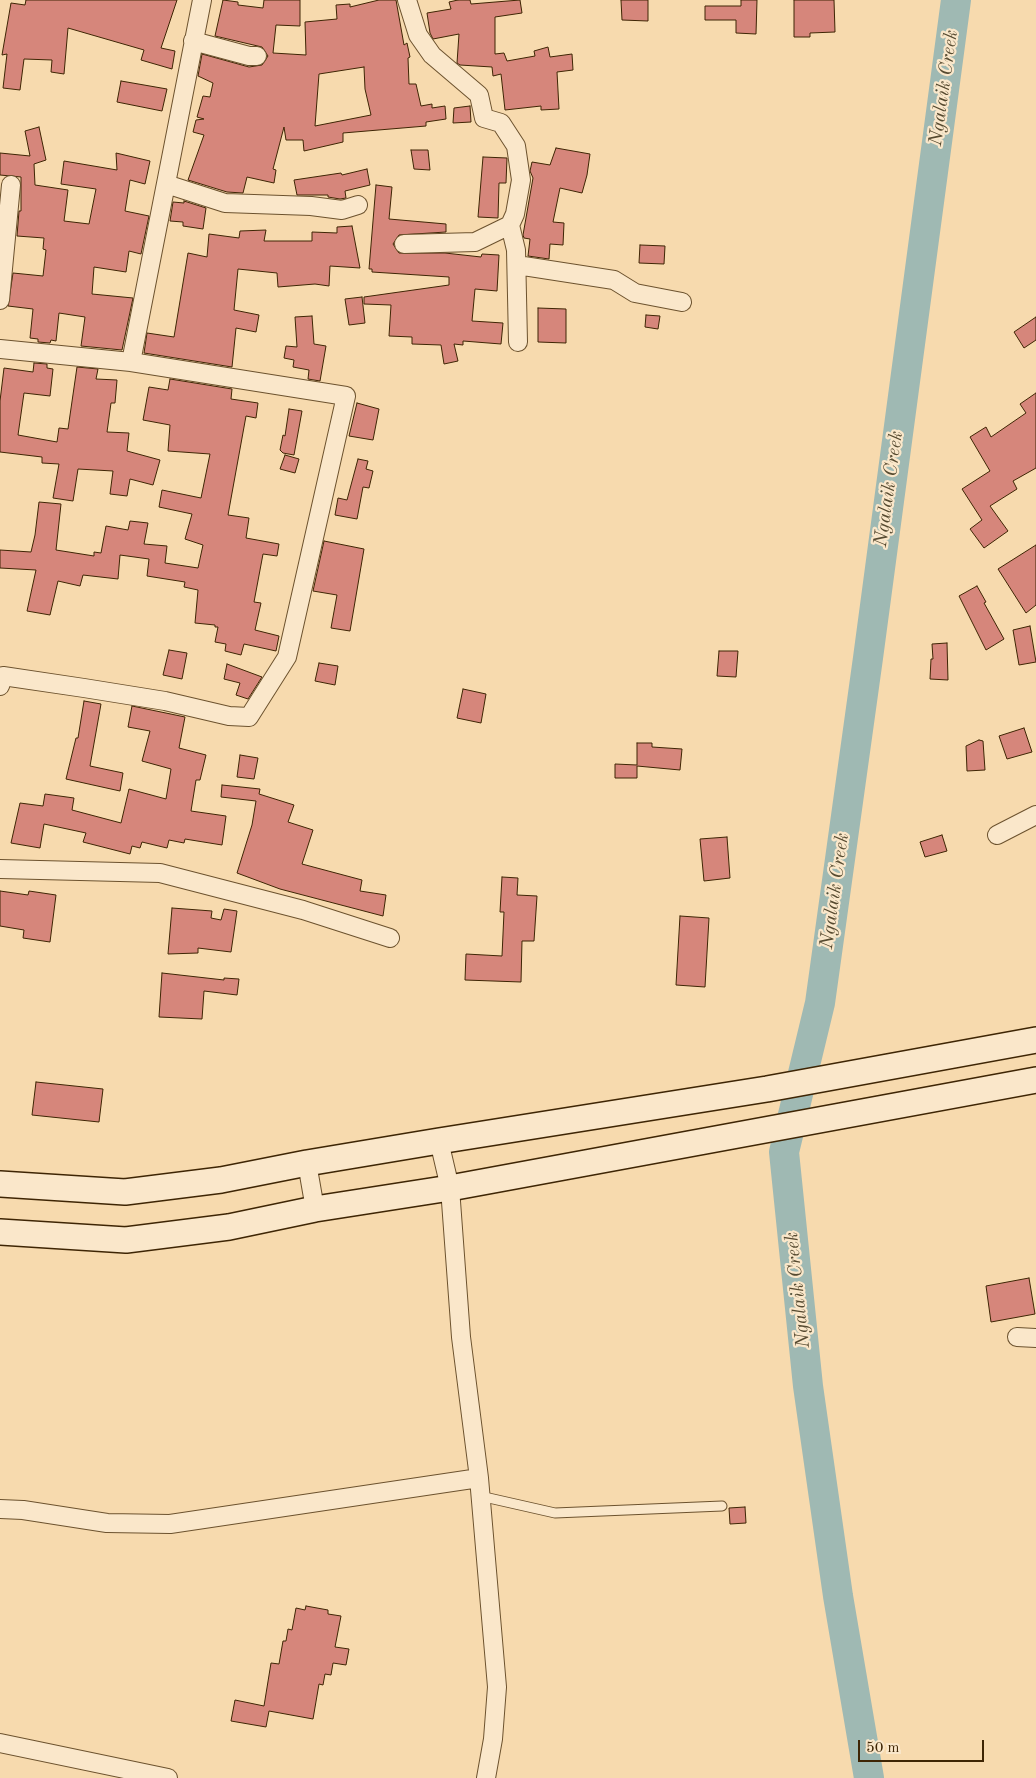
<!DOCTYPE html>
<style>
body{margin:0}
#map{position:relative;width:1036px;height:1778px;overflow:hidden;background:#f7daae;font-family:"Old Standard TT",serif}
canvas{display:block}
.scale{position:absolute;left:858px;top:1740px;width:126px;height:22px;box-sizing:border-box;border:2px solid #3e2504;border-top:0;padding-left:6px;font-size:15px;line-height:18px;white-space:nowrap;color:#3e2504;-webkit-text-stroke:4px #fae7ca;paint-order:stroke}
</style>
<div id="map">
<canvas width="1036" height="1778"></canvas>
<div class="scale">50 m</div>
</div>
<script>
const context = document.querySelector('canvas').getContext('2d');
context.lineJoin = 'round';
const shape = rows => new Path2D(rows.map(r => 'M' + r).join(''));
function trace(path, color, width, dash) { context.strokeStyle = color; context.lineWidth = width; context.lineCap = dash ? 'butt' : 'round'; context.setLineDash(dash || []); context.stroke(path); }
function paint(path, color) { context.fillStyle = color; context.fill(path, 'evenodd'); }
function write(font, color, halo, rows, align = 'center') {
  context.font = font + ' "Old Standard TT",serif'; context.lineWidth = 4.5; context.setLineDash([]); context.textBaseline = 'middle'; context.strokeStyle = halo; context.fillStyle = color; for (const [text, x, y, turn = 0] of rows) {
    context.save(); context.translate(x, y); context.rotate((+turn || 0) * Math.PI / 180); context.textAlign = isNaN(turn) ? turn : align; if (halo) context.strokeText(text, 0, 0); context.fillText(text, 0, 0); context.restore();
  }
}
trace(shape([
 [869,1778,838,1596,808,1386,784,1152,820,1003,868,658,956,0]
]), '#9fb9b3', 30);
const building = shape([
 [26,0,177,0,161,48,175,51,172,69,141,60,144,50,68,28,64,74,51,72,52,60,24,59,20,90,3,88,7,54,2,55,11,3,25,5,26,0],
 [223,0,238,2,238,5,263,8,264,0,300,0,300,26,276,25,273,53,306,55,305,22,337,19,336,5,350,4,350,7,379,0,396,0,404,45,407,43,410,57,408,58,409,84,416,84,421,106,432,104,432,108,445,106,446,119,426,122,426,126,343,133,343,142,304,151,303,140,286,140,284,127,273,169,276,170,274,183,247,177,243,193,227,192,188,180,204,135,193,132,196,120,204,119,197,117,203,96,210,97,213,83,198,76,202,54,249,67,262,65,268,56,262,47,215,36,223,0],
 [364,67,365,89,371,115,315,126,319,74,364,67],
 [458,0,470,0,471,4,520,0,522,13,495,17,495,54,504,53,507,61,535,56,534,51,548,47,550,57,572,54,573,70,557,72,559,109,541,110,541,106,505,110,501,74,493,76,492,67,460,65,457,63,459,34,433,39,430,33,427,13,451,9,449,2,458,0],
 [621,0,648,0,648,21,622,20,621,0],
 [741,0,757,0,756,34,736,33,736,20,705,20,705,6,741,6,741,0],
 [794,0,834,0,835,32,810,33,810,37,794,37,794,0],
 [121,81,167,89,162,111,117,102,121,81],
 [470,106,471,122,453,123,454,108,470,106],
 [39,127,46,160,34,164,35,185,68,190,64,221,89,224,96,189,61,184,64,161,117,170,116,153,150,161,145,184,130,180,125,211,149,216,141,254,129,251,126,272,94,267,92,294,133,298,122,350,81,346,85,317,59,313,56,341,51,340,50,343,38,342,38,339,30,338,33,309,8,306,13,273,43,276,46,250,43,249,44,238,17,236,19,211,21,211,21,177,0,175,0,153,30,156,25,131,39,127],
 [556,148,590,154,587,175,582,193,560,188,553,222,564,223,563,245,550,244,549,259,528,256,530,239,524,238,523,235,533,178,530,171,532,162,550,165,556,148],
 [411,150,428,150,430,170,414,169,411,150],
 [483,157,507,158,506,183,499,183,498,218,478,217,483,157],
 [367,169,370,185,345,191,346,198,340,199,328,197,328,195,297,195,294,180,341,173,342,175,367,169],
 [376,185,392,187,389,219,446,224,446,232,399,235,393,244,399,253,445,253,481,257,482,254,499,255,497,291,475,289,472,321,503,323,501,344,463,341,463,345,454,344,458,361,444,364,441,345,412,344,412,337,389,336,391,305,364,304,364,297,449,285,449,277,372,272,372,269,369,269,376,185],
 [184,201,206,208,203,229,183,226,183,222,170,221,173,202,184,203,184,201],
 [352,226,360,268,330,266,329,286,315,284,278,287,277,273,238,269,234,310,259,315,256,332,236,328,232,367,144,353,147,333,174,337,188,253,207,257,209,234,239,238,240,231,266,230,264,241,312,241,312,232,337,233,337,227,352,226],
 [640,245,665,246,664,264,639,263,640,245],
 [362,297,365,323,349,325,345,299,362,297],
 [538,308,566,309,566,343,538,342,538,308],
 [646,315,660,316,658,329,645,327,646,315],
 [312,316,314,344,326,346,320,381,308,379,309,370,293,367,294,360,284,358,286,346,297,347,295,317,312,316],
 [1036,317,1036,340,1024,348,1014,332,1036,317],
 [34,363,47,364,47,368,53,369,50,396,24,393,18,435,57,442,59,428,68,429,77,367,98,369,96,379,117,380,115,403,111,403,107,432,129,433,127,451,160,460,153,485,130,479,127,496,110,494,113,471,78,469,73,501,53,498,59,464,42,463,42,457,0,452,0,401,4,368,33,372,34,363],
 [170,379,232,389,231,399,258,403,256,418,246,416,228,515,249,518,246,538,279,544,277,556,263,554,254,602,261,603,255,630,279,636,276,651,244,644,241,655,225,651,226,644,215,642,218,627,215,627,215,625,195,623,198,590,184,587,185,582,147,576,149,559,120,555,118,579,83,575,80,586,58,581,50,615,27,611,36,570,0,568,0,550,31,552,35,535,39,502,61,504,56,550,94,556,94,552,101,553,106,526,128,530,130,521,148,523,144,544,167,546,165,563,198,568,203,545,185,539,192,514,159,507,162,490,201,498,210,454,168,451,170,425,143,420,149,387,168,390,170,379],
 [1036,393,1036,468,1013,481,1017,489,990,506,1008,531,984,548,970,529,982,520,962,489,990,471,970,437,986,427,991,437,1026,413,1020,404,1036,393],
 [357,403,379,409,373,440,349,436,357,403],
 [289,409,302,411,294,455,283,453,280,450,283,435,285,436,289,409],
 [285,455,299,459,295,473,280,469,285,455],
 [358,459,368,461,366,469,373,471,369,488,363,487,357,519,335,515,338,498,347,500,358,459],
 [324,541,364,549,350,631,331,628,337,595,313,591,324,541],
 [1036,545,1036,605,1026,613,998,569,1036,545],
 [977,586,986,602,984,603,1004,639,986,650,959,596,977,586],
 [1030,626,1036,662,1019,665,1013,630,1030,626],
 [947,643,948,680,930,679,931,659,933,659,932,644,947,643],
 [169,650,187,653,182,679,163,675,169,650],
 [719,651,738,651,736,677,717,676,719,651],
 [319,663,338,666,335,685,315,681,319,663],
 [227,664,262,677,248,699,236,695,240,683,224,679,227,664],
 [463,689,486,694,481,723,457,718,463,689],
 [84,701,101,704,90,766,123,773,120,791,66,779,76,738,78,738,84,701],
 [132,706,185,717,179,748,206,755,200,780,196,780,191,811,226,816,222,845,185,839,184,843,169,840,167,848,142,842,140,848,132,846,130,854,83,842,86,833,44,824,40,848,11,843,20,803,43,806,45,794,74,798,72,810,121,823,129,789,166,799,171,769,142,761,150,731,128,727,132,706],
 [1024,728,1032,752,1007,759,999,736,1024,728],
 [979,740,983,741,985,770,967,771,966,746,979,740],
 [637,743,652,743,652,747,682,749,680,770,637,766,637,778,615,778,615,764,637,765,637,743],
 [240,755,258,758,254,779,237,777,240,755],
 [222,785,260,789,259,794,294,805,288,822,313,830,302,864,362,880,360,891,386,895,383,916,280,889,237,873,252,825,256,801,221,797,222,785],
 [942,835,947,851,925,857,920,842,942,835],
 [727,837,730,878,704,881,700,839,727,837],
 [502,877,518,878,517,895,537,896,534,941,522,941,521,982,465,980,466,954,502,956,504,912,500,912,502,877],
 [0,891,28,895,29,891,56,895,50,942,23,938,24,930,0,926,0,891],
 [172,908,212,911,211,918,221,920,224,909,237,911,231,952,198,948,198,953,168,954,172,908],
 [680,916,709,918,705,987,676,985,680,916],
 [162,973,224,980,224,978,239,979,237,995,204,991,202,1019,159,1017,162,973],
 [36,1082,103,1089,99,1122,32,1115,36,1082],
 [1029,1278,1035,1314,991,1322,986,1286,1029,1278],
 [745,1507,746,1523,730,1524,729,1508,745,1507],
 [306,1606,328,1610,328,1614,341,1616,335,1647,349,1649,346,1665,333,1663,331,1675,325,1674,323,1685,319,1684,313,1719,269,1711,266,1727,231,1721,235,1700,264,1706,271,1663,279,1664,283,1641,286,1641,288,1629,292,1630,296,1608,305,1610,306,1606]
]);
paint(building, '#d6867b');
trace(building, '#3e2504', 1);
const service = shape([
 [480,1496,555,1513,722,1506]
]);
const minor = shape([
 [407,0,418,35,432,55,479,95,484,118,501,123,516,146,521,180,515,214,510,225,516,250,518,342],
 [193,41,249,56,257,56],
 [166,184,225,203,311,206,342,210,358,205],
 [404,244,475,242,510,225],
 [517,265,614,280,635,293,682,302],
 [0,300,11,185],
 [0,349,131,362,346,396,287,657,249,717,229,716,165,701,84,688,3,676,0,686],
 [131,362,202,0],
 [997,835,1036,815],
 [0,869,160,873,303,910,390,938],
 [439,1141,450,1188,461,1337,479,1478,497,1687,493,1739,486,1778],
 [307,1163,315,1209],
 [1017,1337,1036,1338],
 [0,1509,23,1510,107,1523,170,1524,479,1478],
 [0,1743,168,1778]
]);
const secondary = shape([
 [0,1184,125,1192,221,1180,307,1163,439,1141,767,1089,1036,1040],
 [0,1232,126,1240,229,1227,315,1209,450,1188,1036,1080]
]);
trace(service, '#6c522e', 11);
trace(minor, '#6c522e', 20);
trace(secondary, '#3e2504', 28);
trace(service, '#fae7ca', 9);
trace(minor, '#fae7ca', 18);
trace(secondary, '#fae7ca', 25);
write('italic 19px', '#564a30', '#fae7ca', [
 ["Ngalaik Creek",944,88,-82],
 ["Ngalaik Creek",889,489,-82],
 ["Ngalaik Creek",835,891,-82],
 ["Ngalaik Creek",798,1290,-96]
]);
</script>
